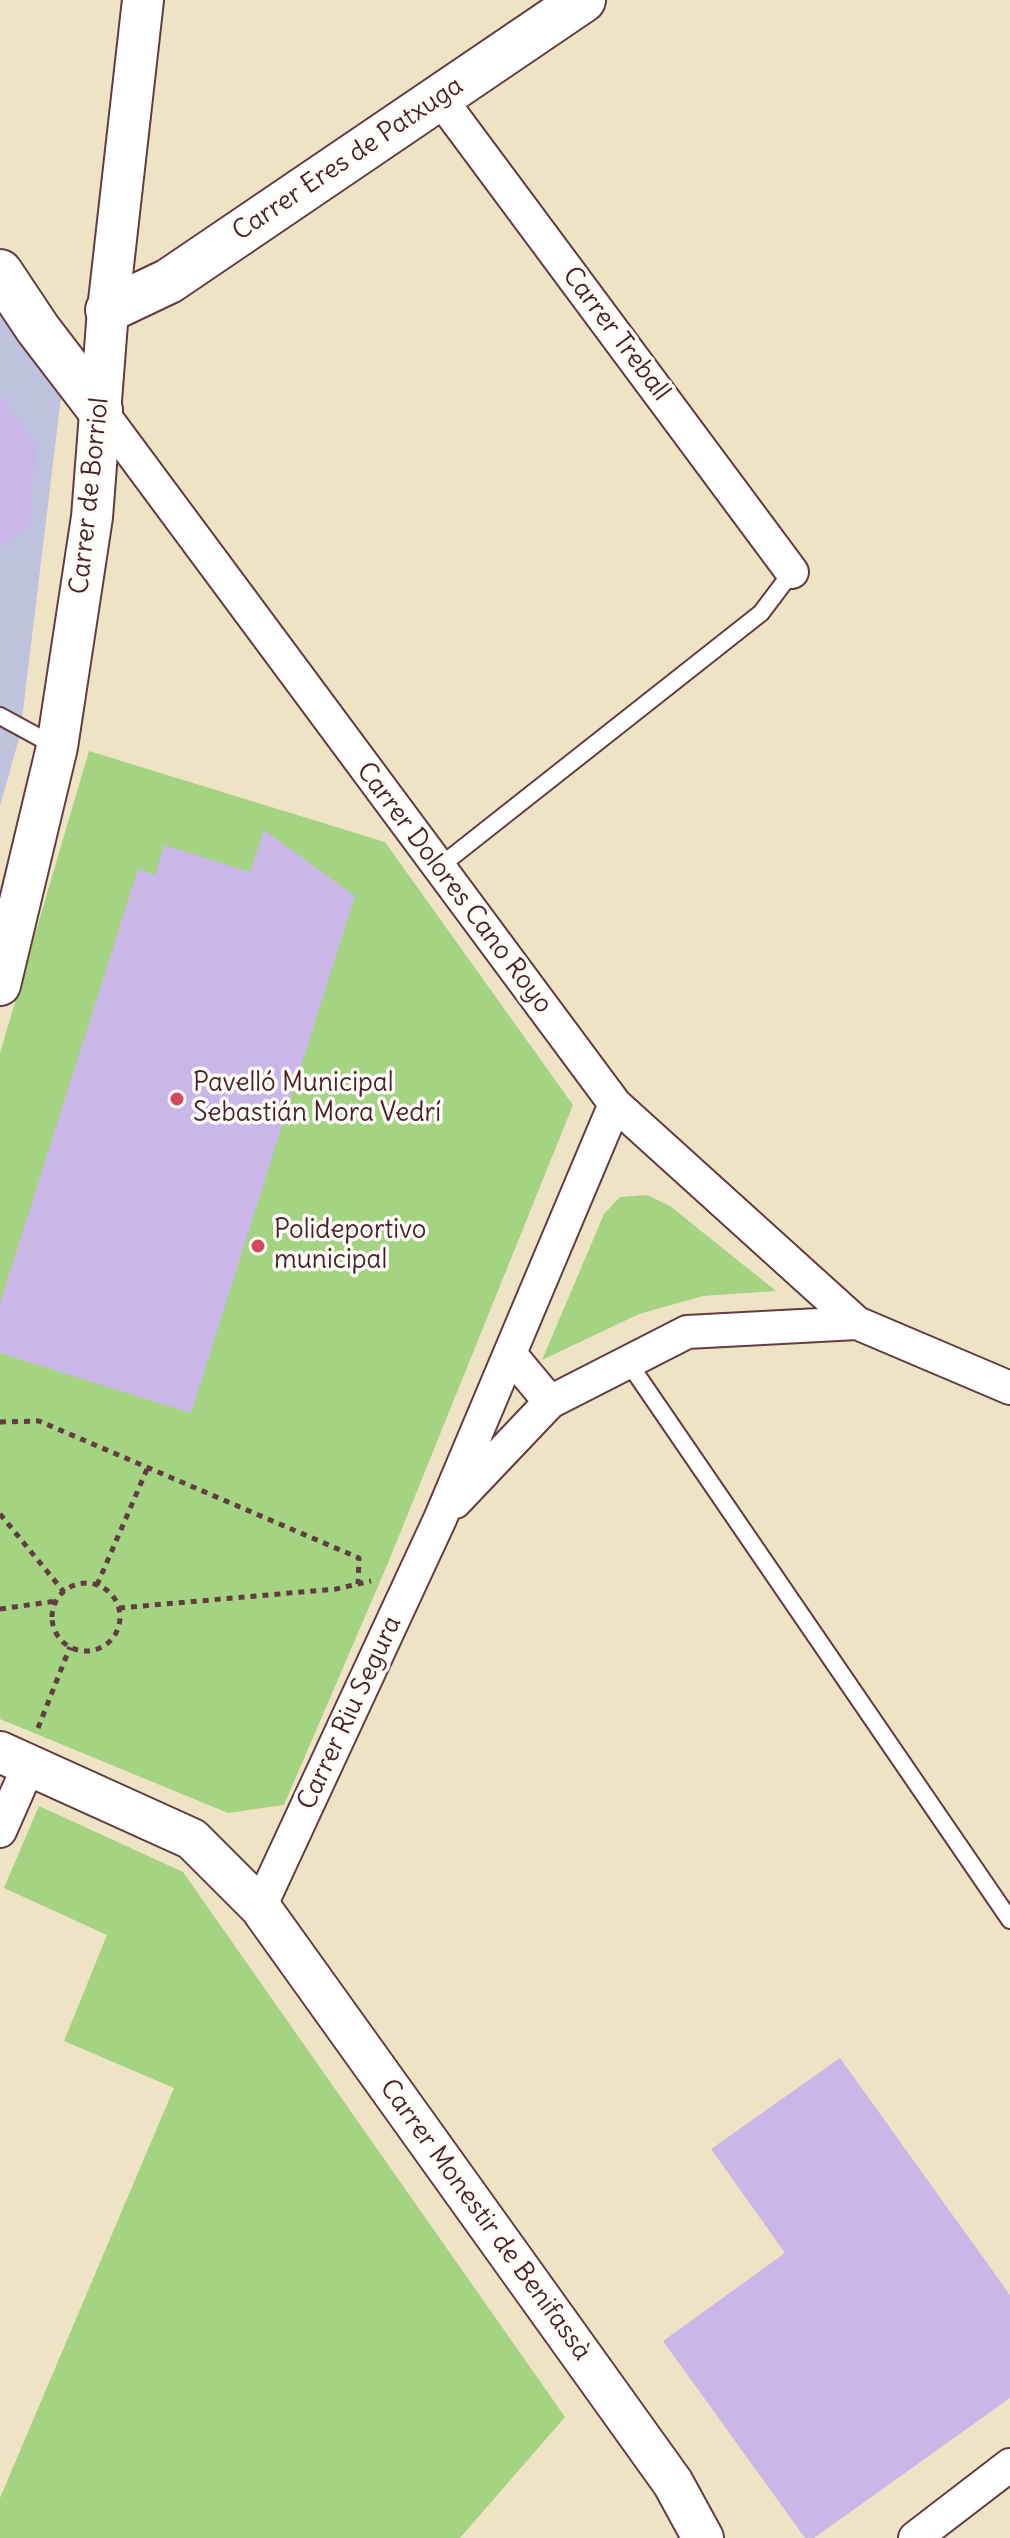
<!DOCTYPE html>
<meta charset="utf-8">
<style>
body{margin:0}
canvas{display:block;background:#efe3c5}
</style>
<canvas width="1010" height="2538"></canvas>
<script>
const context = document.querySelector('canvas').getContext('2d');
context.lineJoin = 'round';
function paint(path, color) { context.fillStyle = color; context.fill(path, 'evenodd'); }
const shape = rows => new Path2D(rows.map(r => 'M' + r).join(''));
function trace(path, color, width, dash) { context.strokeStyle = color; context.lineWidth = width; context.lineCap = dash ? 'butt' : 'round'; context.setLineDash(dash || []); context.stroke(path); }
function write(font, color, halo, rows, align = 'center') {
  context.font = font + ' Delius,sans-serif'; context.lineWidth = 7; context.setLineDash([]); context.textBaseline = 'middle'; context.strokeStyle = halo; context.fillStyle = color; for (const [text, x, y, turn = 0] of rows) {
    context.save(); context.translate(x, y); context.rotate((+turn || 0) * Math.PI / 180); context.textAlign = isNaN(turn) ? turn : align; if (halo) context.strokeText(text, 0, 0); context.fillText(text, 0, 0); context.restore();
  }
}
paint(shape([
 [0,298,62,389,20,735,0,806]
]), '#bfc2dd');
paint(shape([
 [89,751,385,842,573,1105,388,1563,284,1805,228,1813,0,1719,0,1053],
 [647,1195,670,1206,776,1291,703,1296,639,1314,542,1360,604,1214,620,1197],
 [39,1806,183,1872,565,2417,460,2538,0,2538,0,2498,174,2088,64,2041,107,1935,4,1888]
]), '#a4d382');
paint(shape([
 [0,394,36,445,30,526,0,548],
 [264,830,355,896,191,1413,0,1353,0,1303,138,869,155,875,164,845,250,872],
 [840,2058,1010,2295,1010,2398,814,2538,805,2538,663,2341,785,2253,711,2149]
]), '#cab7e8');
const service = shape([
 [0,716,55,746],
 [439,867,761,613,792,572],
 [628,1362,1010,1920]
]);
const minor = shape([
 [439,97,792,572],
 [100,410,615,1104,857,1323,1010,1388],
 [510,1354,550,1402],
 [455,1502,550,1402,687,1332,857,1323],
 [0,1831,30,1763],
 [260,1907,440,1519,615,1104],
 [915,2538,1010,2465]
]);
const tertiary = shape([
 [0,985,57,747,92,517,108,310,143,0],
 [0,1752,192,1839,260,1907,673,2483,703,2538]
]);
const secondary = shape([
 [0,272,38,329,100,410],
 [108,310,169,281,583,0]
]);
trace(service, '#633c42', 20);
trace(minor, '#633c42', 36);
trace(tertiary, '#633c42', 44);
trace(secondary, '#633c42', 48);
trace(shape([
 [0,1422,39,1421,359,1558,358,1584],
 [0,1514,64,1592],
 '52 1617a34 34 0 1 1 68 0a34 34 0 1 1-68 0Z',
 [97,1585,148,1467],
 [119,1608,336,1589,371,1581],
 [0,1609,56,1601],
 [38,1728,70,1647]
]), '#633c42', 5, [6, 6]);
trace(service, '#fff', 16);
trace(minor, '#fff', 32);
trace(tertiary, '#fff', 40);
trace(secondary, '#fff', 44);
for (const [x, y, r, color] of [
 [177,1099,8,"#d1495b"],
 [258,1246,8,"#d1495b"]
]) { const dot = new Path2D(); dot.arc(x, y, r, 0, 2 * Math.PI); context.fillStyle = color; context.fill(dot); trace(dot, '#fdfcf7', 3); }
write('26px', '#4a1f2b', '#fdfcf7', [
 ["Carrer Eres de Patxuga",348,159,-34],
 ["Carrer Treball",616,334,53],
 ["Carrer de Borriol",90,496,-84],
 ["Carrer Dolores Cano Royo",454,888,53],
 ["Carrer Riu Segura",350,1713,-65],
 ["Carrer Monestir de Benifassà",485,2220,54]
]);
write('26px', '#4a1f2b', '#fdfcf7', [
 ["Pavelló Municipal",193,1084],
 ["Sebastián Mora Vedrí",193,1114],
 ["Polideportivo",274,1231],
 ["municipal",274,1261]
], 'left');
</script>
